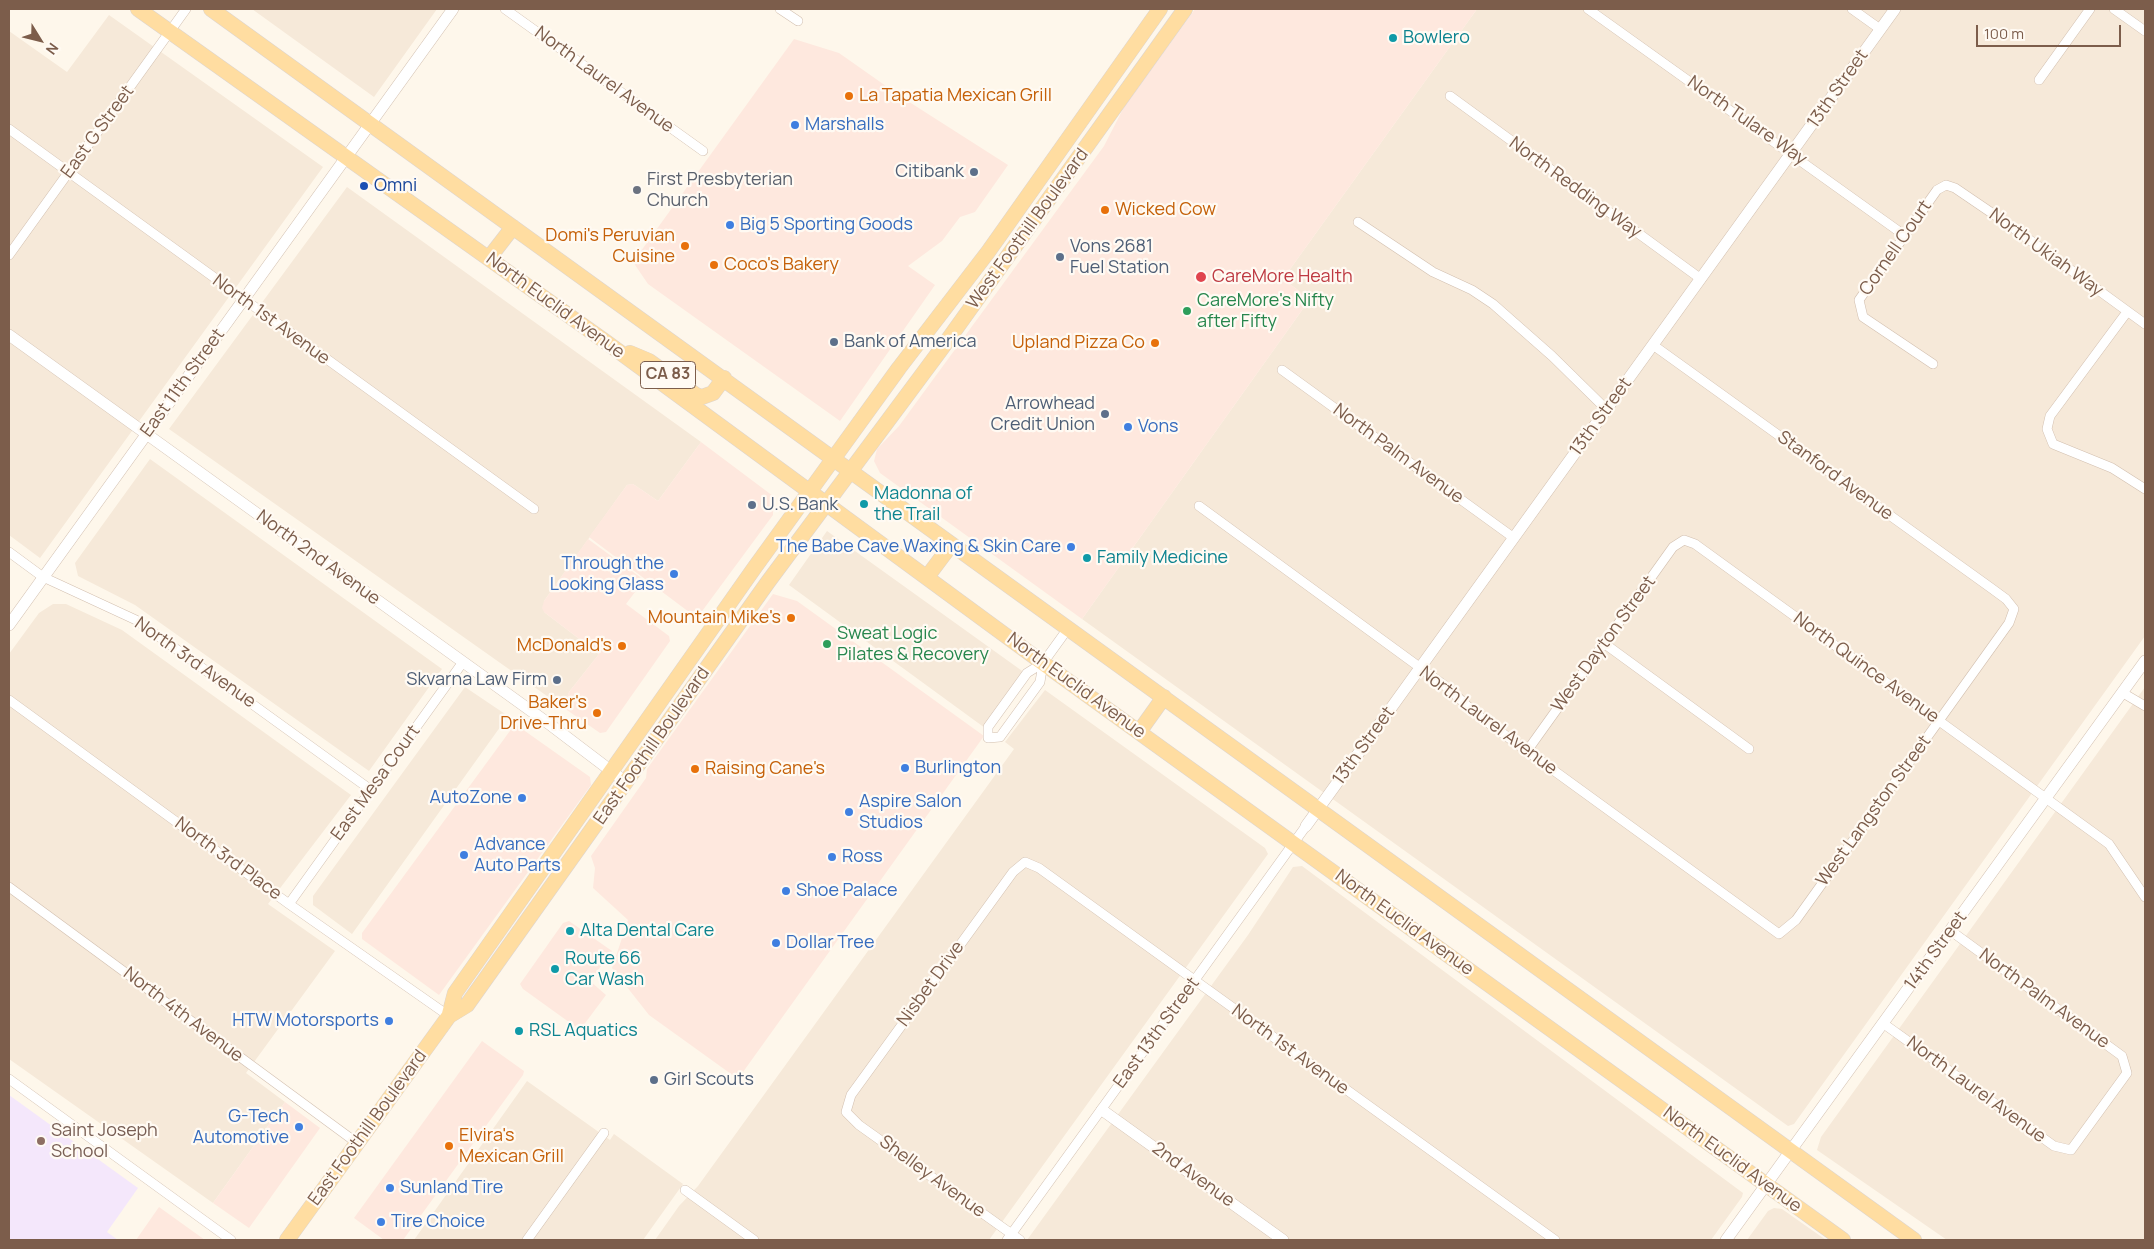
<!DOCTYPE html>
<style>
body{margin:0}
#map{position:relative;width:2154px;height:1249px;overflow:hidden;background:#fef7eb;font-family:Manrope,sans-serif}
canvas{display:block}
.frame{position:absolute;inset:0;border:10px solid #7c5d4b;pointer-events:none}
.north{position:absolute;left:15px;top:15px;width:50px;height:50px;-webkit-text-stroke:4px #fffaf3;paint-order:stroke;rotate:126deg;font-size:14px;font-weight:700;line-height:20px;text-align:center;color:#7c5d4b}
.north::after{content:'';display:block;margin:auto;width:18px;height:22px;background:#7c5d4b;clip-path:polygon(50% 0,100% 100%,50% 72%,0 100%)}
.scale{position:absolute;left:1976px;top:25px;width:145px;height:22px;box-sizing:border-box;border:2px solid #7c5d4b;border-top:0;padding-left:6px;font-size:15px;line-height:18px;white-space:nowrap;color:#7c5d4b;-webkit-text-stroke:4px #fffaf3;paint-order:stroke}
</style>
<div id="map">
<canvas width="2154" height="1249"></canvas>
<div class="frame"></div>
<div class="north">N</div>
<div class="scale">100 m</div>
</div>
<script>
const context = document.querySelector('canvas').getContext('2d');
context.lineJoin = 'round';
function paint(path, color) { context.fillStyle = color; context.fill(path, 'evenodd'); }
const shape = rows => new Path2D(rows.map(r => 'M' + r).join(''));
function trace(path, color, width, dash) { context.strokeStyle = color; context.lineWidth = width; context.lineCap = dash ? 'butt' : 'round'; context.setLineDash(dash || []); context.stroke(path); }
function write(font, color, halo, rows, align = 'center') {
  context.font = font + ' Manrope,sans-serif'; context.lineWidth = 4.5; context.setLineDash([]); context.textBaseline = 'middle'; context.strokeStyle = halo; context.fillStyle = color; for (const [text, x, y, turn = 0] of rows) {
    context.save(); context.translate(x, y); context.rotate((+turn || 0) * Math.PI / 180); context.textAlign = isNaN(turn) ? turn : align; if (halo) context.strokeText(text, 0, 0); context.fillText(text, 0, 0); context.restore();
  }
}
paint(shape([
 [252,9,437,9,374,97],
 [1477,9,2145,9,2145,636,1794,1124,1788,1126,1082,619,1310,299,1283,279],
 [109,15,323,167,40,558,9,535,9,31,67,72],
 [347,187,701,442,658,501,633,484,627,485,544,601,544,612,599,654,569,692,564,708,169,429],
 [150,459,442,669,369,771,135,605,78,576,75,563],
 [827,531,1025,673,985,728,789,585],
 [53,604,66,604,122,630,351,795,268,904,335,951,246,1073,285,1102,213,1203,9,1059,9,654,39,613],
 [465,687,508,716,352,934,313,905,313,896],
 [2145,687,2145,1240,1947,1240,1817,1150,1821,1137],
 [1045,690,1265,848,1268,854,989,1240,655,1240,679,1206,698,1186,1014,749,1005,742],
 [1302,866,1743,1193,1742,1197,1711,1240,1027,1240,1248,935,1293,867],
 [527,1081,610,1140,614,1134,683,1184,643,1240,414,1240],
 [1774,1208,1782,1209,1826,1240,1747,1240,1768,1211]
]), '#f6e9d9');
paint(shape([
 [1195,9,1477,9,1283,279,1310,299,1082,619,880,473,874,461,877,449,899,426,1104,146,1124,107],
 [794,39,839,53,903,98,1008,165,975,212,960,217,942,241,908,266,935,285,840,421,648,284,633,262],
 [701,442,773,496,773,515,697,618,589,537,627,485,633,484,658,501],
 [588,539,644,580,626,604,669,636,670,641,606,732,600,733,564,708,564,704,569,692,599,654,544,612,542,608,544,601],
 [773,594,797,601,984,736,738,1079,649,1015,612,968,628,920,593,888,595,868,591,856,646,778,647,769],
 [515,724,590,777,591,785,439,995,362,939,362,933],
 [569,921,612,951,590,981,606,995,580,1030,523,989,520,984,563,923],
 [482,1041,524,1071,523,1075,403,1240,384,1240,354,1218],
 [285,1102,320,1128,249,1228,213,1203],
 [159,1207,205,1240,136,1240]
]), '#fee8de');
paint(shape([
 [9,1095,138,1188,107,1232,118,1240,9,1240]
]), '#f4e7fb');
const minor = shape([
 [505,9,703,151],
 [780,9,798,21],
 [1588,9,1904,235],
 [1852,9,1880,29],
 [2114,9,2145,31],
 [2039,80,2090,9],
 [1450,96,1701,279],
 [9,129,534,509],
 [1358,222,1433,272,1472,290,1493,304,1552,356,1606,409],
 [9,255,186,9],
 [2127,312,2050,416,2047,429,2053,444,2112,468,2145,489],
 [1933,364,1863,317,1859,300,1937,190,1946,185,1955,188,2005,222,2145,324],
 [1282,370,1514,538],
 [1199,506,1448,688,1476,714,1779,934,1796,920,2009,623,2014,609,2006,599,1991,588,1653,345],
 [9,552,43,577,136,620,371,790],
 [1605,644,1749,749],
 [1043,663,1040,682,1000,737,988,738,988,727,1027,673,1043,663,1069,627],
 [2123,693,2145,706],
 [9,700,289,904,449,1016],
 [1527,751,1673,547,1684,540,1695,544,2109,844,2145,897],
 [9,887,357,1143],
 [289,904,463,662],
 [1884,1024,2054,1146,2071,1150,2127,1073,2122,1056,1951,931],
 [9,1079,231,1240],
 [685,1190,754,1240],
 [527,1240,604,1133],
 [1007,1240,1306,826],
 [1020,1240,859,1125,846,1112,851,1095,1013,872,1025,862,1039,868,1555,1240]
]);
const tertiary = shape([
 [9,335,552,726,627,783],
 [9,625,453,9],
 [1306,826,1895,9],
 [1102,1110,1283,1240],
 [1726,1240,2145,661]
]);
const primary = shape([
 [138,9,606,342,1043,663,1843,1240],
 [211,9,1914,1240],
 [489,258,513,227],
 [630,353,649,361,696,395,702,397,713,393,724,378],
 [927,577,951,545],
 [1139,732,1164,697],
 [449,1016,467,1005,768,582,942,348,1185,9],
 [287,1240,449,1016,455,993,755,567,899,368,988,252,1160,9]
]);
trace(minor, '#d2bfaf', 10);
trace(tertiary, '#d2bfaf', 12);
trace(primary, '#ddd5d0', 16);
trace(minor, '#fff', 9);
trace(tertiary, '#fff', 11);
trace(primary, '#ffdda1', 15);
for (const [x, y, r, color] of [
 [1393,38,5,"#0f9aa8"],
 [849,96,5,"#e8710a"],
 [795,125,5,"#3f7fe0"],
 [974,172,5,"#5c6f8a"],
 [364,186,5,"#1a4fb4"],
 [637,190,5,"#6b7280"],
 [1105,210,5,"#e8710a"],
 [730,225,5,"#3f7fe0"],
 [685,246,5,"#e8710a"],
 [1060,257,5,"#5c6f8a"],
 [714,265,5,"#e8710a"],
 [1201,277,6,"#e0444e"],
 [1187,311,5,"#2e9e5b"],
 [834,342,5,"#5c6f8a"],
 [1155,343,5,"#e8710a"],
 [1105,414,5,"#5c6f8a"],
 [1128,427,5,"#3f7fe0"],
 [864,504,5,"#0f9aa8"],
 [752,505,5,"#5c6f8a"],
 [1071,547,5,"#3f7fe0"],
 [1087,558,5,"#0f9aa8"],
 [674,574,5,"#3f7fe0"],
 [791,618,5,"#e8710a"],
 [827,644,5,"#2e9e5b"],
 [622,646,5,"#e8710a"],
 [557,680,5,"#5c6f8a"],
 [597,713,5,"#e8710a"],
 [905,768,5,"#3f7fe0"],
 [695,769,5,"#e8710a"],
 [522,798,5,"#3f7fe0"],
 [849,812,5,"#3f7fe0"],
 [464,855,5,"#3f7fe0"],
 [832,857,5,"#3f7fe0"],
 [786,891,5,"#3f7fe0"],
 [570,931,5,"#0f9aa8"],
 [776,943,5,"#3f7fe0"],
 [555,969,5,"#0f9aa8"],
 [389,1021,5,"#3f7fe0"],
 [519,1031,5,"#0f9aa8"],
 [654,1080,5,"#5c6f8a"],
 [299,1127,5,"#3f7fe0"],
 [41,1141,5,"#8d6e63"],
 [449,1146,5,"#e8710a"],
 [390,1188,5,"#3f7fe0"],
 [381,1222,5,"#3f7fe0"]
]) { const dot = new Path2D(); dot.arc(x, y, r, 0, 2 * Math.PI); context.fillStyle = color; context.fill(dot); trace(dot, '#fffaf3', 2); }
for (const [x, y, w] of [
 [668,375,55]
]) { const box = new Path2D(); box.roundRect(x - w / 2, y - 13.5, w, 27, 4); context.fillStyle = '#fffaf3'; context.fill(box); trace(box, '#7c5d4b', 1); }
write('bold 16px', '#7c5d4b', null, [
 ["CA 83",668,375]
]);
write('18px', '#0d838f', '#fffaf3', [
 ["Bowlero",1403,38],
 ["Madonna of",874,494],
 ["the Trail",874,515],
 ["Family Medicine",1097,558],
 ["Alta Dental Care",580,931],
 ["Route 66",565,959],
 ["Car Wash",565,980],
 ["RSL Aquatics",529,1031]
], 'left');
write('18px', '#7c5d4b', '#fffaf3', [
 ["North Laurel Avenue",604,80,36],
 ["13th Street",1838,89,-55],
 ["North Tulare Way",1747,121,35],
 ["East G Street",98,132,-54],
 ["North Redding Way",1575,188,36],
 ["West Foothill Boulevard",1028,229,-54],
 ["Cornell Court",1896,248,-55],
 ["North Ukiah Way",2046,253,36],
 ["North Euclid Avenue",555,306,36],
 ["North 1st Avenue",271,320,36],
 ["East 11th Street",183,383,-54],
 ["13th Street",1601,417,-54],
 ["North Palm Avenue",1398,454,36],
 ["Stanford Avenue",1835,476,36],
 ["North 2nd Avenue",318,558,36],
 ["West Dayton Street",1604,644,-54],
 ["North 3rd Avenue",195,663,35],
 ["North Quince Avenue",1866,668,36],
 ["North Euclid Avenue",1076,686,36],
 ["North Laurel Avenue",1488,721,37],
 ["East Foothill Boulevard",652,746,-55],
 ["13th Street",1364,746,-54],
 ["East Mesa Court",376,783,-54],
 ["West Langston Street",1874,811,-54],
 ["North 3rd Place",228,859,36],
 ["North Euclid Avenue",1404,923,36],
 ["14th Street",1936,951,-54],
 ["Nisbet Drive",931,984,-54],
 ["North Palm Avenue",2044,999,36],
 ["North 4th Avenue",183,1015,37],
 ["East 13th Street",1157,1033,-54],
 ["North 1st Avenue",1290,1050,36],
 ["North Laurel Avenue",1976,1090,36],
 ["East Foothill Boulevard",368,1128,-54],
 ["North Euclid Avenue",1732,1160,36],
 ["2nd Avenue",1193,1175,36],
 ["Shelley Avenue",932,1177,36]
]);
write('18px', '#c56008', '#fffaf3', [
 ["La Tapatia Mexican Grill",859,96],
 ["Wicked Cow",1115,210],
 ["Domi's Peruvian",675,236,"right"],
 ["Cuisine",675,257,"right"],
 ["Coco's Bakery",724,265],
 ["Upland Pizza Co",1145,343,"right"],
 ["Mountain Mike's",781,618,"right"],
 ["McDonald's",612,646,"right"],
 ["Baker's",587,703,"right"],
 ["Drive-Thru",587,724,"right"],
 ["Raising Cane's",705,769],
 ["Elvira's",459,1136],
 ["Mexican Grill",459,1157]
], 'left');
write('18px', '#366cbe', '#fffaf3', [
 ["Marshalls",805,125],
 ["Big 5 Sporting Goods",740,225],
 ["Vons",1138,427],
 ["The Babe Cave Waxing & Skin Care",1061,547,"right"],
 ["Through the",664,564,"right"],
 ["Looking Glass",664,585,"right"],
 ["Burlington",915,768],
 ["AutoZone",512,798,"right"],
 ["Aspire Salon",859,802],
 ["Studios",859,823],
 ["Advance",474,845],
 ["Auto Parts",474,866],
 ["Ross",842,857],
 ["Shoe Palace",796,891],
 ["Dollar Tree",786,943],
 ["HTW Motorsports",379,1021,"right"],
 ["G-Tech",289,1117,"right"],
 ["Automotive",289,1138,"right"],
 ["Sunland Tire",400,1188],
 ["Tire Choice",391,1222]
], 'left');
write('18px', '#4e5e75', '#fffaf3', [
 ["Citibank",964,172,"right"],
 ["Vons 2681",1070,247],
 ["Fuel Station",1070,268],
 ["Bank of America",844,342],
 ["Arrowhead",1095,404,"right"],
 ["Credit Union",1095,425,"right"],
 ["U.S. Bank",762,505],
 ["Skvarna Law Firm",547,680,"right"],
 ["Girl Scouts",664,1080]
], 'left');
write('18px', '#5b616d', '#fffaf3', [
 ["First Presbyterian",647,180],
 ["Church",647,201]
], 'left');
write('18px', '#164399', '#fffaf3', [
 ["Omni",374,186]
], 'left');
write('18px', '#be3a42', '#fffaf3', [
 ["CareMore Health",1212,277]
], 'left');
write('18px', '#27864d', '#fffaf3', [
 ["CareMore's Nifty",1197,301],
 ["after Fifty",1197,322],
 ["Sweat Logic",837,634],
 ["Pilates & Recovery",837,655]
], 'left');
write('18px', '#785e54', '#fffaf3', [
 ["Saint Joseph",51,1131],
 ["School",51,1152]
], 'left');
</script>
